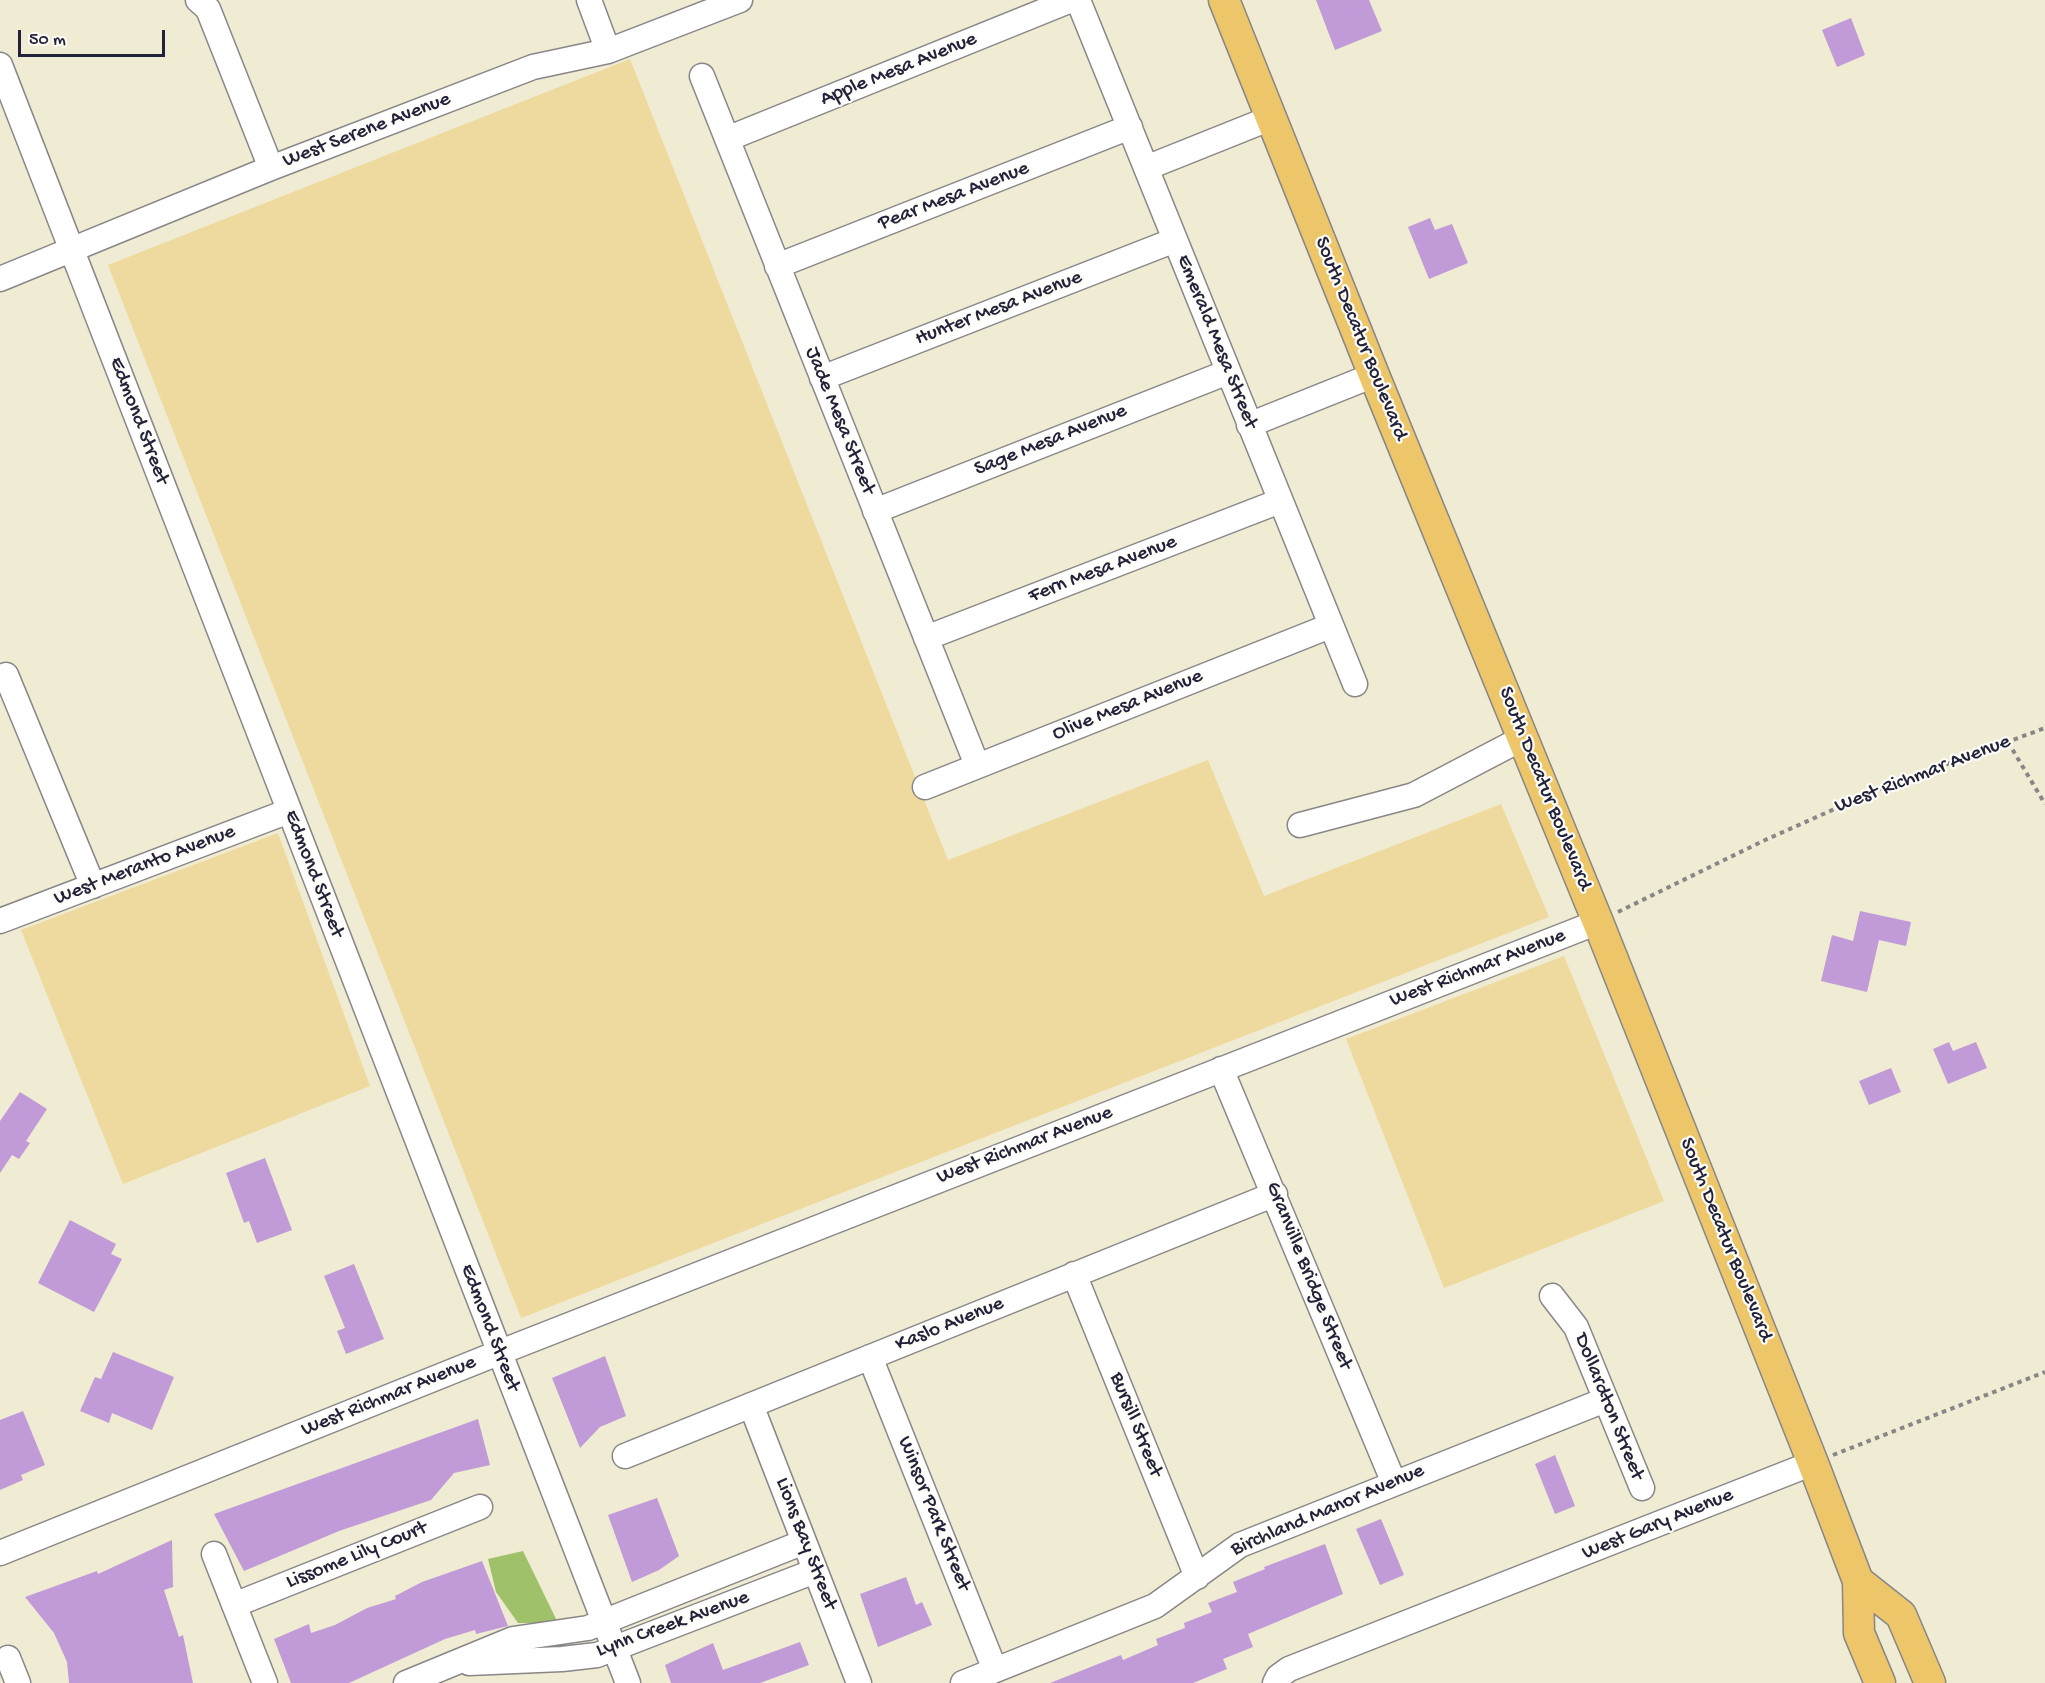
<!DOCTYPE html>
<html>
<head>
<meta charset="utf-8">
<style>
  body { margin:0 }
  #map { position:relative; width:2045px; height:1683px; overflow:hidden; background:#f0ebd3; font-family:"Gochi Hand",sans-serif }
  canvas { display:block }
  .scale { position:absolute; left:18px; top:30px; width:147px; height:27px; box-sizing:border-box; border:3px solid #22223b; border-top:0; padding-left:8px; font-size:18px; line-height:21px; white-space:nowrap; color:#22223b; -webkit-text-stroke:4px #fdfcf7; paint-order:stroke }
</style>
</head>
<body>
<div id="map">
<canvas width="2045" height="1683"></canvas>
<div class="scale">50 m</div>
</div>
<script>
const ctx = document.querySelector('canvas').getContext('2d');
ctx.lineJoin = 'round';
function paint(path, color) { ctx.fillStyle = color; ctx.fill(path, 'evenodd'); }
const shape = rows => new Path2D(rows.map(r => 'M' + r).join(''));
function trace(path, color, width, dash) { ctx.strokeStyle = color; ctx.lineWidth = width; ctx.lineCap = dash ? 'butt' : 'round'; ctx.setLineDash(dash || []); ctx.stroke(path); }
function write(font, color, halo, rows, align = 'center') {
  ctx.font = font + ' "Gochi Hand",sans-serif'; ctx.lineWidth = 4.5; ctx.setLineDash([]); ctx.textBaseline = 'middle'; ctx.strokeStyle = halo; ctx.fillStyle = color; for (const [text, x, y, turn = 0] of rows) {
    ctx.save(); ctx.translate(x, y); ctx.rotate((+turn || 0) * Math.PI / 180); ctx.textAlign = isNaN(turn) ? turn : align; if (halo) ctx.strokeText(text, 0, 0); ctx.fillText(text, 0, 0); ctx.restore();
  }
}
paint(shape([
  [523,1551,558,1623,518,1623,496,1592,488,1559]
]), '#9fc16a');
paint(shape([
  [630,59,948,860,1208,760,1264,896,1501,804,1549,917,521,1318,108,265],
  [278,833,370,1086,123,1184,21,930],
  [1564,956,1664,1201,1444,1288,1346,1039]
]), '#eeda9e');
paint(shape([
  [1316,0,1369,0,1382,31,1335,50],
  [1851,18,1865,55,1837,67,1822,30],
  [1430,218,1435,230,1452,224,1468,263,1429,279,1408,227],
  [1860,911,1911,922,1906,946,1879,940,1867,992,1821,981,1832,935,1853,941],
  [1949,1042,1953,1051,1976,1042,1987,1068,1948,1084,1933,1049],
  [1891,1068,1901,1092,1869,1105,1859,1081],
  [20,1092,47,1109,26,1141,30,1143,19,1159,12,1155,0,1173,0,1121],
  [265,1158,292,1230,257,1243,249,1221,244,1223,226,1173],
  [70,1220,116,1244,111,1254,122,1259,94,1312,38,1283],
  [354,1264,384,1339,346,1354,337,1331,345,1328,324,1276],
  [113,1352,174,1377,152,1430,112,1413,109,1423,80,1411,95,1377,101,1379],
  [605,1356,626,1416,600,1427,580,1448,552,1378],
  [23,1411,45,1465,21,1475,23,1480,0,1490,0,1420],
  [478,1419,490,1465,454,1473,431,1500,339,1531,244,1571,214,1514],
  [1555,1455,1575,1506,1555,1514,1535,1464],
  [657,1498,679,1556,659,1570,632,1582,608,1515],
  [1381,1519,1404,1575,1380,1585,1356,1529],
  [172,1540,173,1587,164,1590,179,1637,183,1635,193,1683,69,1683,67,1662,54,1633,25,1597,97,1571,98,1574],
  [1325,1544,1343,1594,1248,1634,1253,1647,1223,1659,1227,1669,1193,1683,1050,1683,1121,1655,1123,1660,1158,1645,1156,1639,1185,1628,1184,1623,1212,1612,1208,1603,1237,1592,1233,1582,1265,1569,1264,1567],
  [482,1561,508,1626,476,1634,475,1630,445,1639,349,1683,291,1683,274,1639,309,1624,311,1633,335,1625,367,1608,396,1599,395,1596,422,1582],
  [906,1577,916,1605,922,1602,932,1625,878,1647,860,1594],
  [800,1642,809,1665,760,1683,671,1683,665,1665,713,1643,723,1670]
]), '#c09bd7');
const minor = shape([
  [198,0,208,9,271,168],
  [589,0,608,51],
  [1078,0,1355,684],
  [0,65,628,1683],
  [702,76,977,765],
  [727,139,1071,0],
  [1146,168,1271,118],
  [777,266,1130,127],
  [0,279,271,168,533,67,608,51,740,0],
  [822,378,1175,240],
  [1249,425,1374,375],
  [875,511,1228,372],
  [926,638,1280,501],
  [6,675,93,886],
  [925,787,1330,626],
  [1300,825,1414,795,1523,738],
  [0,921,289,811],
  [1221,1069,1394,1483],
  [1074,1274,1197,1577],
  [1552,1296,1576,1327,1642,1488],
  [870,1357,995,1670],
  [751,1405,859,1683],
  [625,1456,1275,1194],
  [0,1553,498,1353,1598,922],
  [214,1554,265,1683],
  [234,1605,480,1507],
  [8,1658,18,1683],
  [469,1663,562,1659,597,1655,815,1571],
  [406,1683,513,1639,588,1628,804,1542],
  [963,1683,1155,1606,1240,1545,1605,1400],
  [1275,1683,1278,1677,1289,1669,1813,1463]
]);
const major = shape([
  [1224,0,1374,375,1598,922,1813,1463,1858,1581,1859,1633,1880,1683],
  [1858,1581,1901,1615,1930,1683]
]);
trace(minor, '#898687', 27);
trace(major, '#898687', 33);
trace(shape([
  [2008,742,2045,804],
  [1618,912,1763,841,1877,790,2045,728],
  [1833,1455,2045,1372]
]), '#898687', 4, [4.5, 4.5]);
trace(minor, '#fff', 24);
trace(major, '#ecc669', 30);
write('21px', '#22223b', '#fdfcf7', [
  ["Apple Mesa Avenue",899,70,-22],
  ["West Serene Avenue",367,131,-21],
  ["Pear Mesa Avenue",954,197,-21],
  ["Hunter Mesa Avenue",999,309,-21],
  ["South Decatur Boulevard",1360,339,68],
  ["Emerald Mesa Street",1216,342,68],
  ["Edmond Street",138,421,69],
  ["Jade Mesa Street",839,421,68],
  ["Sage Mesa Avenue",1051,441,-22],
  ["Fern Mesa Avenue",1103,570,-21],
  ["Olive Mesa Avenue",1128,706,-22],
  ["West Richmar Avenue",1923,775,-21],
  ["South Decatur Boulevard",1544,789,68],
  ["West Meranto Avenue",145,866,-21],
  ["Edmond Street",313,874,69],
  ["West Richmar Avenue",1478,969,-21],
  ["West Richmar Avenue",1025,1146,-21],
  ["South Decatur Boulevard",1725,1240,68],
  ["Granville Bridge Street",1308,1276,68],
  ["Kaslo Avenue",950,1325,-22],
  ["Edmond Street",489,1328,69],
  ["West Richmar Avenue",389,1397,-22],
  ["Dollardton Street",1608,1407,68],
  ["Bursill Street",1135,1425,68],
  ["Birchland Manor Avenue",1328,1511,-23],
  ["Winsor Park Street",933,1514,68],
  ["West Gary Avenue",1658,1525,-22],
  ["Lions Bay Street",805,1544,69],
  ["Lissome Lily Court",357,1556,-22],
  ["Lynn Creek Avenue",673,1625,-20]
]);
</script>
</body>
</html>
